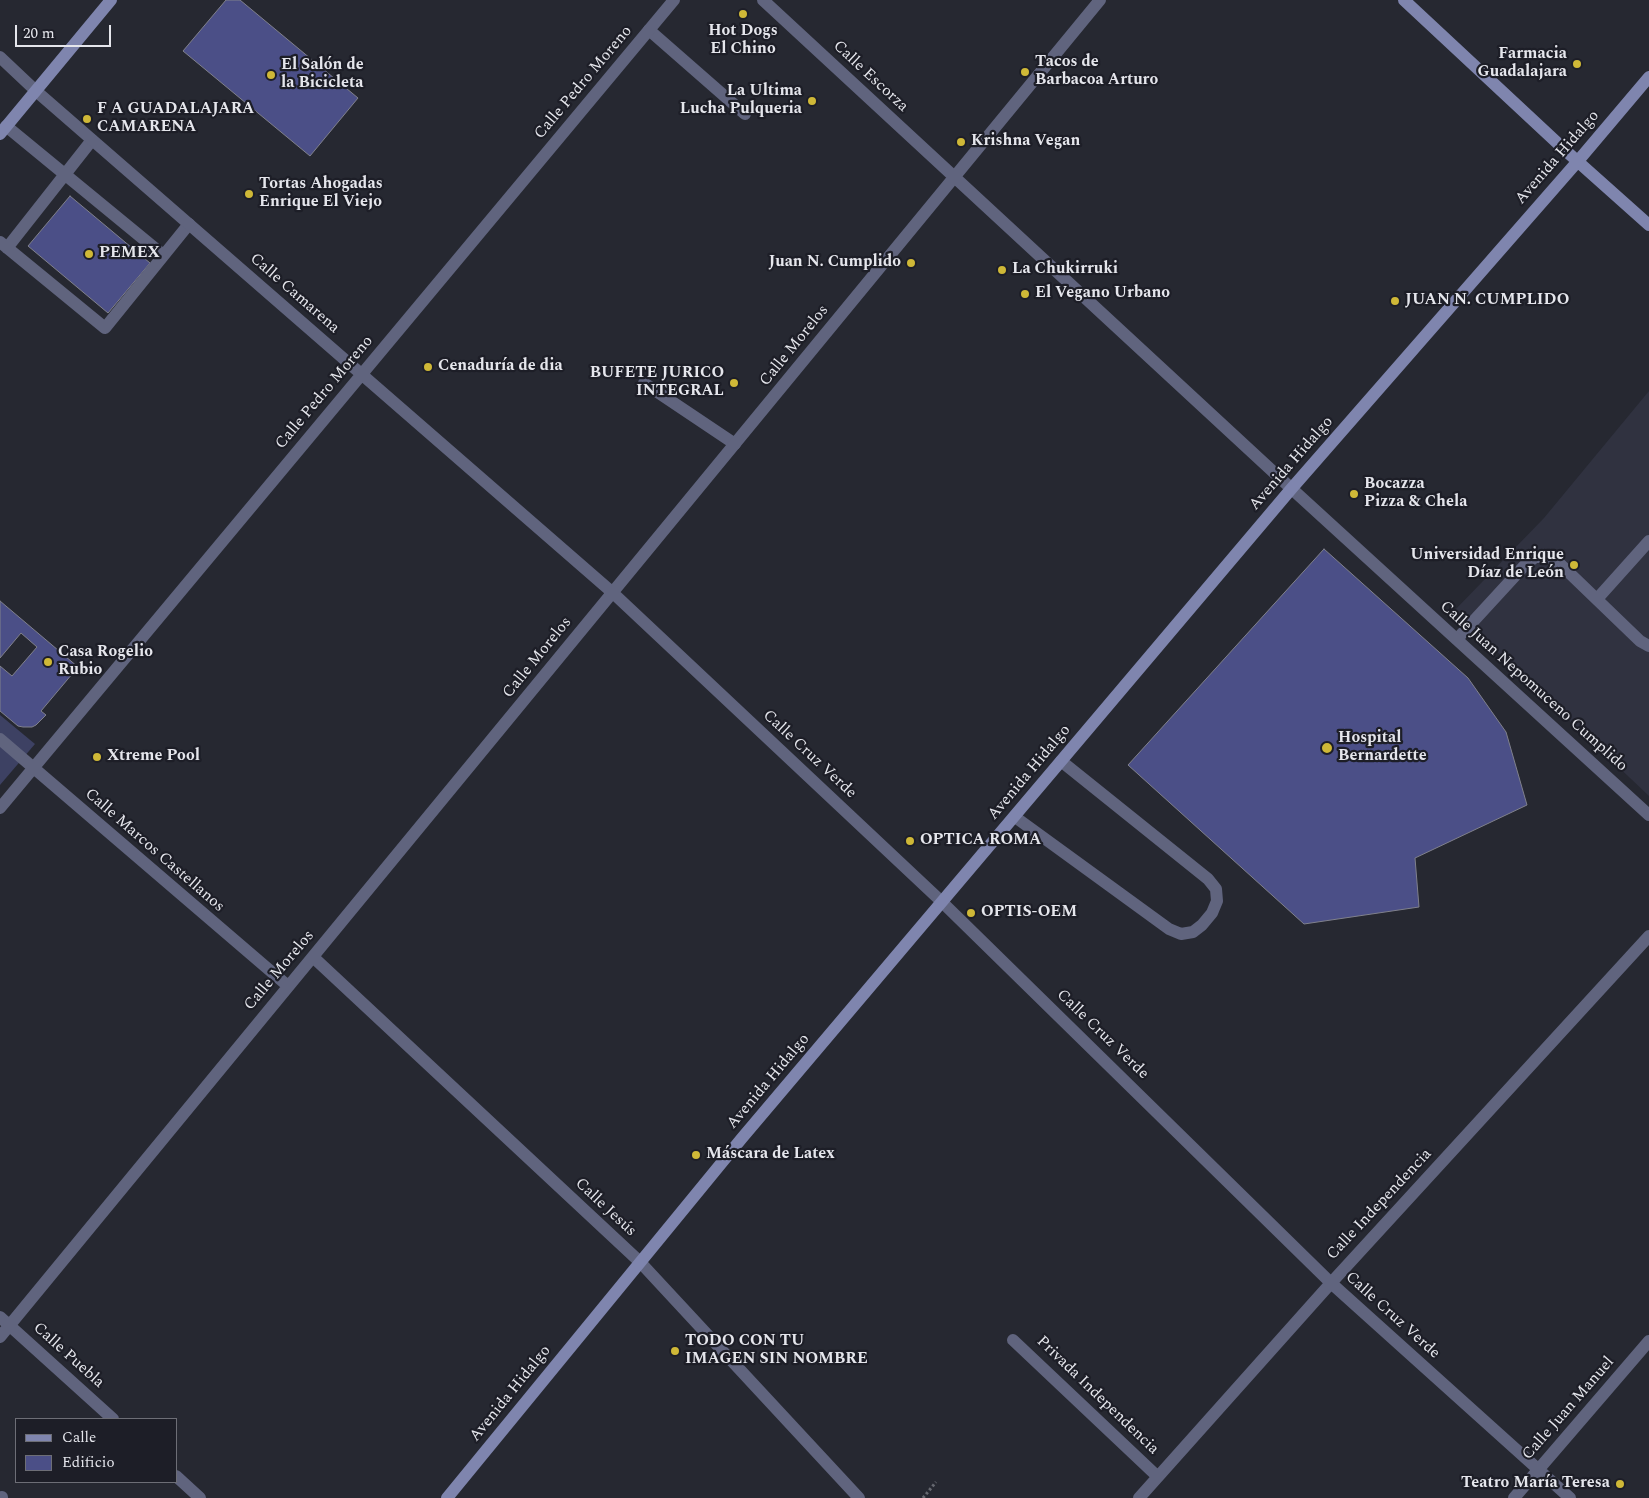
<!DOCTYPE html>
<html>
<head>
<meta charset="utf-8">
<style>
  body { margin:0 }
  #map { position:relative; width:1649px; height:1498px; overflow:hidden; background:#262831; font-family:Spectral,serif }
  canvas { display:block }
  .legend { position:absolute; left:15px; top:1418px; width:162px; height:65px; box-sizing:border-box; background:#1d1e27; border:1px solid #6d6e76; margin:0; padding:6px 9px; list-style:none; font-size:15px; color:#e5e6ec }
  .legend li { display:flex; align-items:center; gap:10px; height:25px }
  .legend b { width:25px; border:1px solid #6d6e76 }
  .scale { position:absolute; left:15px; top:25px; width:96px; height:22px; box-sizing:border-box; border:2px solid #e5e6ec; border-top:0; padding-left:6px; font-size:15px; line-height:18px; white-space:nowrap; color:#e5e6ec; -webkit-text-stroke:4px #1d1e27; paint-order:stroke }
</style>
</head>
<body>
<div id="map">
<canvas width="1649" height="1498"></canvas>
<ul class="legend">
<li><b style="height:6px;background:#7f85ae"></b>Calle</li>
<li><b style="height:14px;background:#4b4f87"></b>Edificio</li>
</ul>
<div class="scale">20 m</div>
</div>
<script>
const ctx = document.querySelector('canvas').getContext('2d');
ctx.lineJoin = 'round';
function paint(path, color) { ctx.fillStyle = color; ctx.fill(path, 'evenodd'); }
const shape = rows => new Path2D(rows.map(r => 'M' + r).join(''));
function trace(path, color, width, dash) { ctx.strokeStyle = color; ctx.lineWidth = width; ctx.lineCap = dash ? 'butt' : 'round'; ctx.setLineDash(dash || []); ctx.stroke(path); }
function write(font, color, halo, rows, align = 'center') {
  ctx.font = font + ' Spectral,serif'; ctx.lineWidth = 4.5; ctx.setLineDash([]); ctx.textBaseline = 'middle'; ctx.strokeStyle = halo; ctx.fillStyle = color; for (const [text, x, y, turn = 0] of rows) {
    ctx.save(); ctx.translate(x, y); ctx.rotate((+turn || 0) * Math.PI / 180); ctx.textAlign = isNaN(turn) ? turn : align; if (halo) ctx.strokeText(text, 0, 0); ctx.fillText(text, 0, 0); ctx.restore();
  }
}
paint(shape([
  [1649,391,1649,796,1454,611,1544,518]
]), '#303240');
paint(shape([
  [0,715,35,744,0,785]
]), '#3d4163');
const building = shape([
  [226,0,240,0,358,98,310,156,183,51,226,0],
  [70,196,150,263,108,313,28,246,70,196],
  [1324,549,1468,678,1506,732,1527,805,1415,858,1419,907,1304,924,1128,765,1324,549],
  [0,601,78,667,41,711,46,715,36,725,32,727,23,727,18,726,0,711,0,666,12,676,37,647,21,633,0,658,0,601]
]);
paint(building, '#4b4f87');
trace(building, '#80818c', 1);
trace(shape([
  [923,1498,936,1482]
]), '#666870', 3, [2.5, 2.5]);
trace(shape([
  [649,30,745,114],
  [6,126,163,255],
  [0,242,105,328,189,224],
  [7,248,92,140],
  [644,383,735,444],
  [1597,599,1649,541],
  [1457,639,1525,565,1535,557,1548,557,1559,563,1640,641,1649,646],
  [1015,817,1169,929,1181,934,1193,932,1202,925,1212,913,1217,901,1216,889,1208,879,1061,761],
  [2,1498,2,1497]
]), '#60647e', 12);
trace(shape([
  [763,0,1281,479,1649,815],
  [0,57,36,91,613,593,942,902,1331,1283,1570,1498],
  [0,739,288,986],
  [0,808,674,0],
  [313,957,640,1262,859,1498],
  [0,1317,113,1419],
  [0,1337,1100,0],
  [1013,1340,1158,1477],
  [176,1476,200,1498],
  [1139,1498,1331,1283,1649,936],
  [1514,1498,1649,1341]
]), '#60647e', 12);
trace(shape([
  [1404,0,1566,151,1649,225],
  [0,134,111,0],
  [447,1498,742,1138,1292,488,1578,161,1649,77]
]), '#7f85ae', 12);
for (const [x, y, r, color] of [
  [743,14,5,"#cfb837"],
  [1577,64,5,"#cfb837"],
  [1025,72,5,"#cfb837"],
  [271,75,5,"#cfb837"],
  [812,101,5,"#cfb837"],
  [87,119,5,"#cfb837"],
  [961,142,5,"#cfb837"],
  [249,194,5,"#cfb837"],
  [89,254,5,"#cfb837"],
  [911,263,5,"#cfb837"],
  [1002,270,5,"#cfb837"],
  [1025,294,5,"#cfb837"],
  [1395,301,5,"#cfb837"],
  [428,367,5,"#cfb837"],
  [734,383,5,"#cfb837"],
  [1354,494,5,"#cfb837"],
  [1574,565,5,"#cfb837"],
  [48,662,5,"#cfb837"],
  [1327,748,6,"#cfb837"],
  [97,757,5,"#cfb837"],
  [910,841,5,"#cfb837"],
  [971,913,5,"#cfb837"],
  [696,1155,5,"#cfb837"],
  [675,1351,5,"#cfb837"],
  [1620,1484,5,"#cfb837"]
]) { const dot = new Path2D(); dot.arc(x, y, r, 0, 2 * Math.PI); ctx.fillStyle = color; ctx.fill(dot); trace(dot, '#1d1e27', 2); }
write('bold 16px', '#e5e6ec', '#1d1e27', [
  ["Hot Dogs",743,32,"center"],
  ["El Chino",743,50,"center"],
  ["Farmacia",1567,55,"right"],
  ["Guadalajara",1567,73,"right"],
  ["Tacos de",1035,63],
  ["Barbacoa Arturo",1035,81],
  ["El Salón de",281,66],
  ["la Bicicleta",281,84],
  ["La Ultima",802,92,"right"],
  ["Lucha Pulqueria",802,110,"right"],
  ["F A GUADALAJARA",97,110],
  ["CAMARENA",97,128],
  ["Krishna Vegan",971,142],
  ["Tortas Ahogadas",259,185],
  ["Enrique El Viejo",259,203],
  ["PEMEX",99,254],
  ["Juan N. Cumplido",901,263,"right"],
  ["La Chukirruki",1012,270],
  ["El Vegano Urbano",1035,294],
  ["JUAN N. CUMPLIDO",1405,301],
  ["Cenaduría de dia",438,367],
  ["BUFETE JURICO",724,374,"right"],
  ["INTEGRAL",724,392,"right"],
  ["Bocazza",1364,485],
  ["Pizza & Chela",1364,503],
  ["Universidad Enrique",1564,556,"right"],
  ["Díaz de León",1564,574,"right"],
  ["Casa Rogelio",58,653],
  ["Rubio",58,671],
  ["Hospital",1338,739],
  ["Bernardette",1338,757],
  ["Xtreme Pool",107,757],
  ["OPTICA ROMA",920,841],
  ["OPTIS-OEM",981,913],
  ["Máscara de Latex",706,1155],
  ["TODO CON TU",685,1342],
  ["IMAGEN SIN NOMBRE",685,1360],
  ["Teatro María Teresa",1610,1484,"right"]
], 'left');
write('16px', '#e5e6ec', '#1d1e27', [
  ["Calle Escorza",870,77,43],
  ["Calle Pedro Moreno",584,83,-50],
  ["Avenida Hidalgo",1558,158,-49],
  ["Calle Camarena",294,294,41],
  ["Calle Morelos",795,346,-51],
  ["Calle Pedro Moreno",325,393,-50],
  ["Avenida Hidalgo",1292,464,-49],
  ["Calle Morelos",538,658,-51],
  ["Calle Juan Nepomuceno Cumplido",1533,687,42],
  ["Calle Cruz Verde",809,755,43],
  ["Avenida Hidalgo",1030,773,-50],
  ["Calle Marcos Castellanos",154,851,41],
  ["Calle Morelos",280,971,-50],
  ["Calle Cruz Verde",1102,1035,44],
  ["Avenida Hidalgo",769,1082,-50],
  ["Calle Independencia",1380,1205,-47],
  ["Calle Jesús",605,1208,43],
  ["Calle Cruz Verde",1392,1316,42],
  ["Calle Puebla",68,1356,42],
  ["Avenida Hidalgo",511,1394,-51],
  ["Privada Independencia",1097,1396,44],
  ["Calle Juan Manuel",1569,1409,-49]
]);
</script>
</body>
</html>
